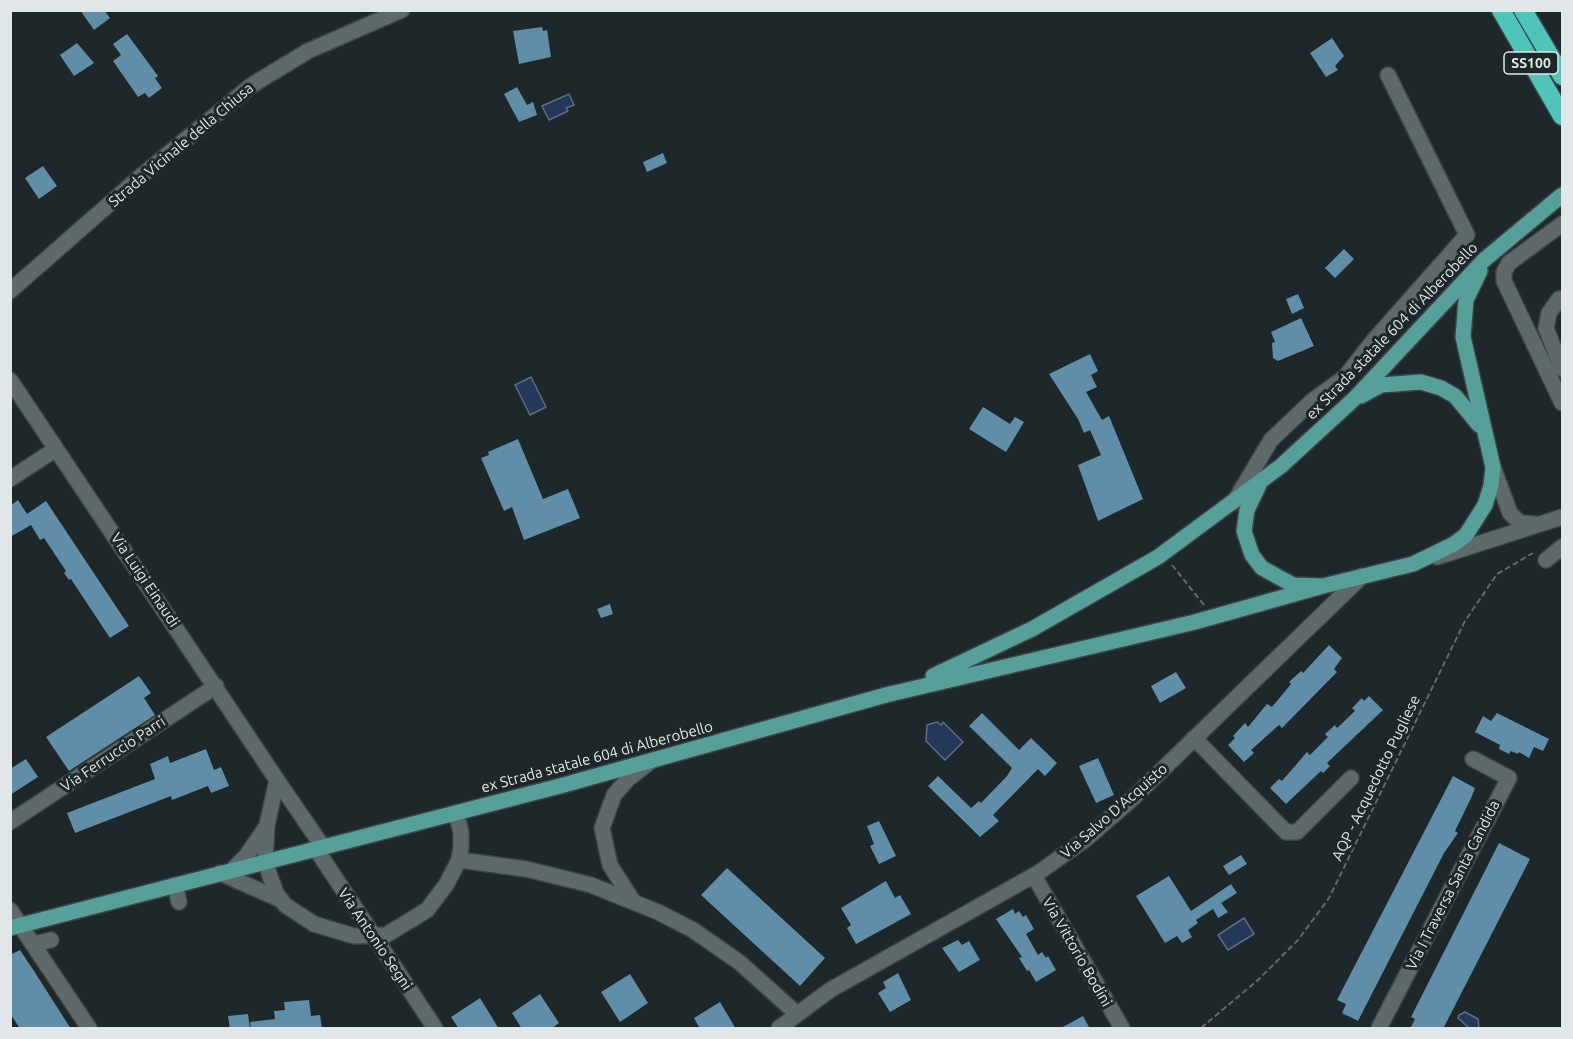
<!DOCTYPE html>
<html>
<head>
<meta charset="utf-8">
<style>
  body { margin:0 }
  #map { position:relative; width:1573px; height:1039px; overflow:hidden; background:#1e2729; font-family:Ubuntu,sans-serif }
  canvas { display:block }
  .frame { position:absolute; inset:0; border:12px solid #e1e7e8; pointer-events:none }
</style>
</head>
<body>
<div id="map">
<canvas width="1573" height="1039"></canvas>
<div class="frame"></div>
</div>
<script>
const ctx = document.querySelector('canvas').getContext('2d');
ctx.lineJoin = 'round';
function paint(path, color) { ctx.fillStyle = color; ctx.fill(path, 'evenodd'); }
const shape = rows => new Path2D(rows.map(r => 'M' + r).join(''));
function trace(path, color, width, dash) { ctx.strokeStyle = color; ctx.lineWidth = width; ctx.lineCap = dash ? 'butt' : 'round'; ctx.setLineDash(dash || []); ctx.stroke(path); }
function write(font, color, halo, rows, align = 'center') {
  ctx.font = font + ' Ubuntu,sans-serif'; ctx.lineWidth = 6; ctx.setLineDash([]); ctx.textBaseline = 'middle'; ctx.strokeStyle = halo; ctx.fillStyle = color; for (const [text, x, y, turn = 0] of rows) {
    ctx.save(); ctx.translate(x, y); ctx.rotate((+turn || 0) * Math.PI / 180); ctx.textAlign = isNaN(turn) ? turn : align; if (halo) ctx.strokeText(text, 0, 0); ctx.fillText(text, 0, 0); ctx.restore();
  }
}
const water = shape([
  [569,94,574,105,566,108,568,111,549,120,542,106,569,94],
  [531,377,546,407,530,415,515,385,531,377],
  [937,722,941,725,943,722,963,742,945,760,926,741,927,725,937,722],
  [1244,918,1254,934,1228,950,1218,935,1244,918],
  [1465,1012,1478,1019,1479,1028,1469,1028,1458,1018,1459,1015,1465,1012]
]);
paint(water, '#24395a');
trace(water, '#5d6d85', 1.5);
paint(shape([
  [80,10,104,10,110,18,94,30],
  [542,27,543,31,547,30,551,57,519,64,513,31],
  [127,34,158,76,155,78,162,88,149,98,145,93,138,97,113,61,121,55,113,44],
  [1332,38,1344,56,1335,66,1338,70,1326,77,1310,53],
  [77,43,94,63,74,76,60,55],
  [517,87,527,105,533,102,537,115,519,122,504,94],
  [663,153,667,163,647,172,643,162],
  [43,166,57,186,39,199,25,178],
  [1344,249,1354,259,1335,278,1325,268],
  [1298,294,1304,308,1292,314,1286,299],
  [1301,318,1314,346,1278,361,1273,358,1272,343,1275,342,1271,332],
  [1090,354,1098,371,1091,375,1097,387,1086,392,1102,420,1109,416,1143,499,1098,521,1078,465,1101,455,1090,430,1084,433,1078,419,1049,374],
  [983,407,1010,424,1015,417,1024,422,1006,452,969,429],
  [518,439,543,499,568,489,580,518,524,540,512,507,504,511,481,458,489,455,488,452],
  [18,500,27,514,46,501,129,626,110,638,71,579,69,580,64,573,66,571,44,538,40,540,31,525,10,537,10,506],
  [610,604,613,614,601,618,597,609],
  [1329,645,1342,658,1334,669,1337,672,1282,728,1279,725,1251,750,1254,753,1244,762,1228,745,1235,738,1233,736,1245,723,1248,727,1267,704,1272,707,1291,684,1289,682,1301,671,1303,673],
  [1176,672,1186,688,1160,703,1151,686],
  [139,676,151,693,144,698,155,715,69,771,46,737],
  [1369,696,1383,710,1327,763,1330,766,1323,773,1321,771,1286,804,1270,788,1279,779,1282,781,1307,752,1310,755,1328,737,1325,734,1335,725,1337,728,1355,711,1352,708,1362,698,1364,701],
  [982,713,1019,750,1031,738,1057,763,1045,776,1038,769,993,815,999,821,980,837,928,786,938,776,971,808,979,801,981,803,1007,776,1012,768,969,726],
  [1497,713,1549,739,1543,751,1534,747,1529,758,1519,752,1518,754,1511,751,1509,754,1499,749,1500,745,1475,732,1483,716,1491,721],
  [206,749,214,770,221,767,229,786,211,793,208,786,172,800,171,796,75,833,67,813,155,779,150,764,168,756,170,763],
  [1098,758,1114,795,1096,803,1079,766],
  [26,759,38,777,10,795,10,769],
  [1453,776,1475,788,1472,796,1455,831,1458,833,1444,853,1358,1021,1342,1013,1346,1004,1337,1000],
  [879,821,896,856,879,864,870,846,874,844,867,826],
  [1499,843,1530,859,1443,1029,1410,1029,1415,1019,1411,1017],
  [1241,855,1247,864,1229,875,1223,866],
  [727,868,825,958,800,986,701,895],
  [1169,876,1191,911,1231,884,1237,893,1221,903,1228,912,1218,918,1213,909,1196,920,1198,923,1188,930,1192,937,1182,943,1177,936,1165,943,1136,896],
  [886,881,895,898,900,895,911,914,856,944,847,928,851,925,841,908],
  [1013,909,1015,914,1019,911,1023,917,1026,915,1034,929,1026,934,1038,955,1042,952,1046,958,1048,956,1056,970,1036,982,1029,970,1027,971,1019,958,1022,957,996,919],
  [958,940,962,945,969,941,980,960,959,972,942,948],
  [20,950,34,971,71,1029,20,1029,10,1013,10,955],
  [898,973,911,1000,890,1012,878,993,886,988,883,982],
  [630,974,648,1003,620,1022,601,992],
  [540,994,559,1023,551,1029,522,1029,512,1013],
  [480,998,499,1029,459,1029,451,1017],
  [309,1000,311,1016,320,1015,322,1029,251,1029,250,1022,275,1019,274,1011,285,1010,284,1002],
  [720,1002,736,1029,700,1029,694,1018],
  [248,1014,250,1029,230,1029,228,1016],
  [1083,1016,1090,1029,1059,1029]
]), '#608ea8');
const minor = shape([
  [1562,224,1509,263,1504,272,1504,281,1562,403],
  [10,291,140,177,252,85,308,51,402,10],
  [1562,299,1559,299,1549,313,1546,328,1562,369],
  [10,380,277,780],
  [1493,467,1510,513,1520,523,1535,524],
  [10,479,56,449],
  [1234,502,1271,440,1312,401,1345,377,1374,340,1467,235,1388,75],
  [1437,557,1562,517],
  [1546,560,1562,547],
  [1194,738,1286,832,1297,832,1351,778],
  [10,822,216,686],
  [323,847,277,780,267,825,265,862,276,893,285,905,314,924,354,936,386,935,427,910,446,885,459,860,461,847,461,832,456,813],
  [316,849,435,1028],
  [459,860,526,869,591,885,658,912,693,930,739,962,796,1013],
  [232,870,247,855,266,827],
  [220,873,281,900],
  [1034,876,1122,1028],
  [175,885,179,902],
  [633,901,610,865,602,828,614,795,628,779,650,762],
  [10,910,89,1028],
  [33,944,51,940],
  [779,1028,830,990,1038,873,1086,839,1133,798,1362,576],
  [1379,1028,1509,778,1473,759]
]);
const major = shape([
  [1361,396,1381,385,1421,382,1441,388,1455,396,1479,425],
  [1259,485,1247,510,1244,531,1252,555,1262,568,1293,585,1323,586,1413,564,1454,544,1466,535,1485,505,1491,486,1493,467,1463,337,1466,300,1480,271],
  [933,676,1032,629,1158,557,1281,466,1354,399,1484,260,1562,195],
  [10,928,560,786,886,695,1195,622,1323,586]
]);
const highway = shape([
  [1501,10,1562,116],
  [1523,10,1562,76]
]);
trace(minor, '#3c4445', 18);
trace(major, '#3c4445', 18);
trace(highway, '#3c4445', 21);
trace(shape([
  [1172,565,1204,605],
  [1201,1028,1258,980,1298,940,1329,898,1465,621,1497,574,1533,553]
]), '#636a6c', 2, [6, 3]);
trace(minor, '#5e696b', 15);
trace(major, '#56a099', 15);
trace(highway, '#50c4b8', 18);
for (const [x, y, w] of [
  [1531,63,54]
]) { const box = new Path2D(); box.roundRect(x - w / 2, y - 11, w, 22, 4.5); ctx.fillStyle = '#1e2729'; ctx.fill(box); trace(box, '#e1e7e8', 1.5); }
write('bold 14px', '#e1e7e8', null, [
  ["SS100",1531,63]
]);
write('15px', '#e1e7e8', '#1e2729', [
  ["Strada Vicinale della Chiusa",181,145,-40],
  ["ex Strada statale 604 di Alberobello",1392,331,-46],
  ["Via Luigi Einaudi",145,580,56],
  ["Via Ferruccio Parri",113,754,-34],
  ["ex Strada statale 604 di Alberobello",597,757,-15],
  ["AQP - Acquedotto Pugliese",1376,778,-64],
  ["Via Salvo D'Acquisto",1114,811,-41],
  ["Via I Traversa Santa Candida",1453,885,-63],
  ["Via Antonio Segni",375,939,56],
  ["Via Vittorio Bodini",1077,952,60]
]);
</script>
</body>
</html>
